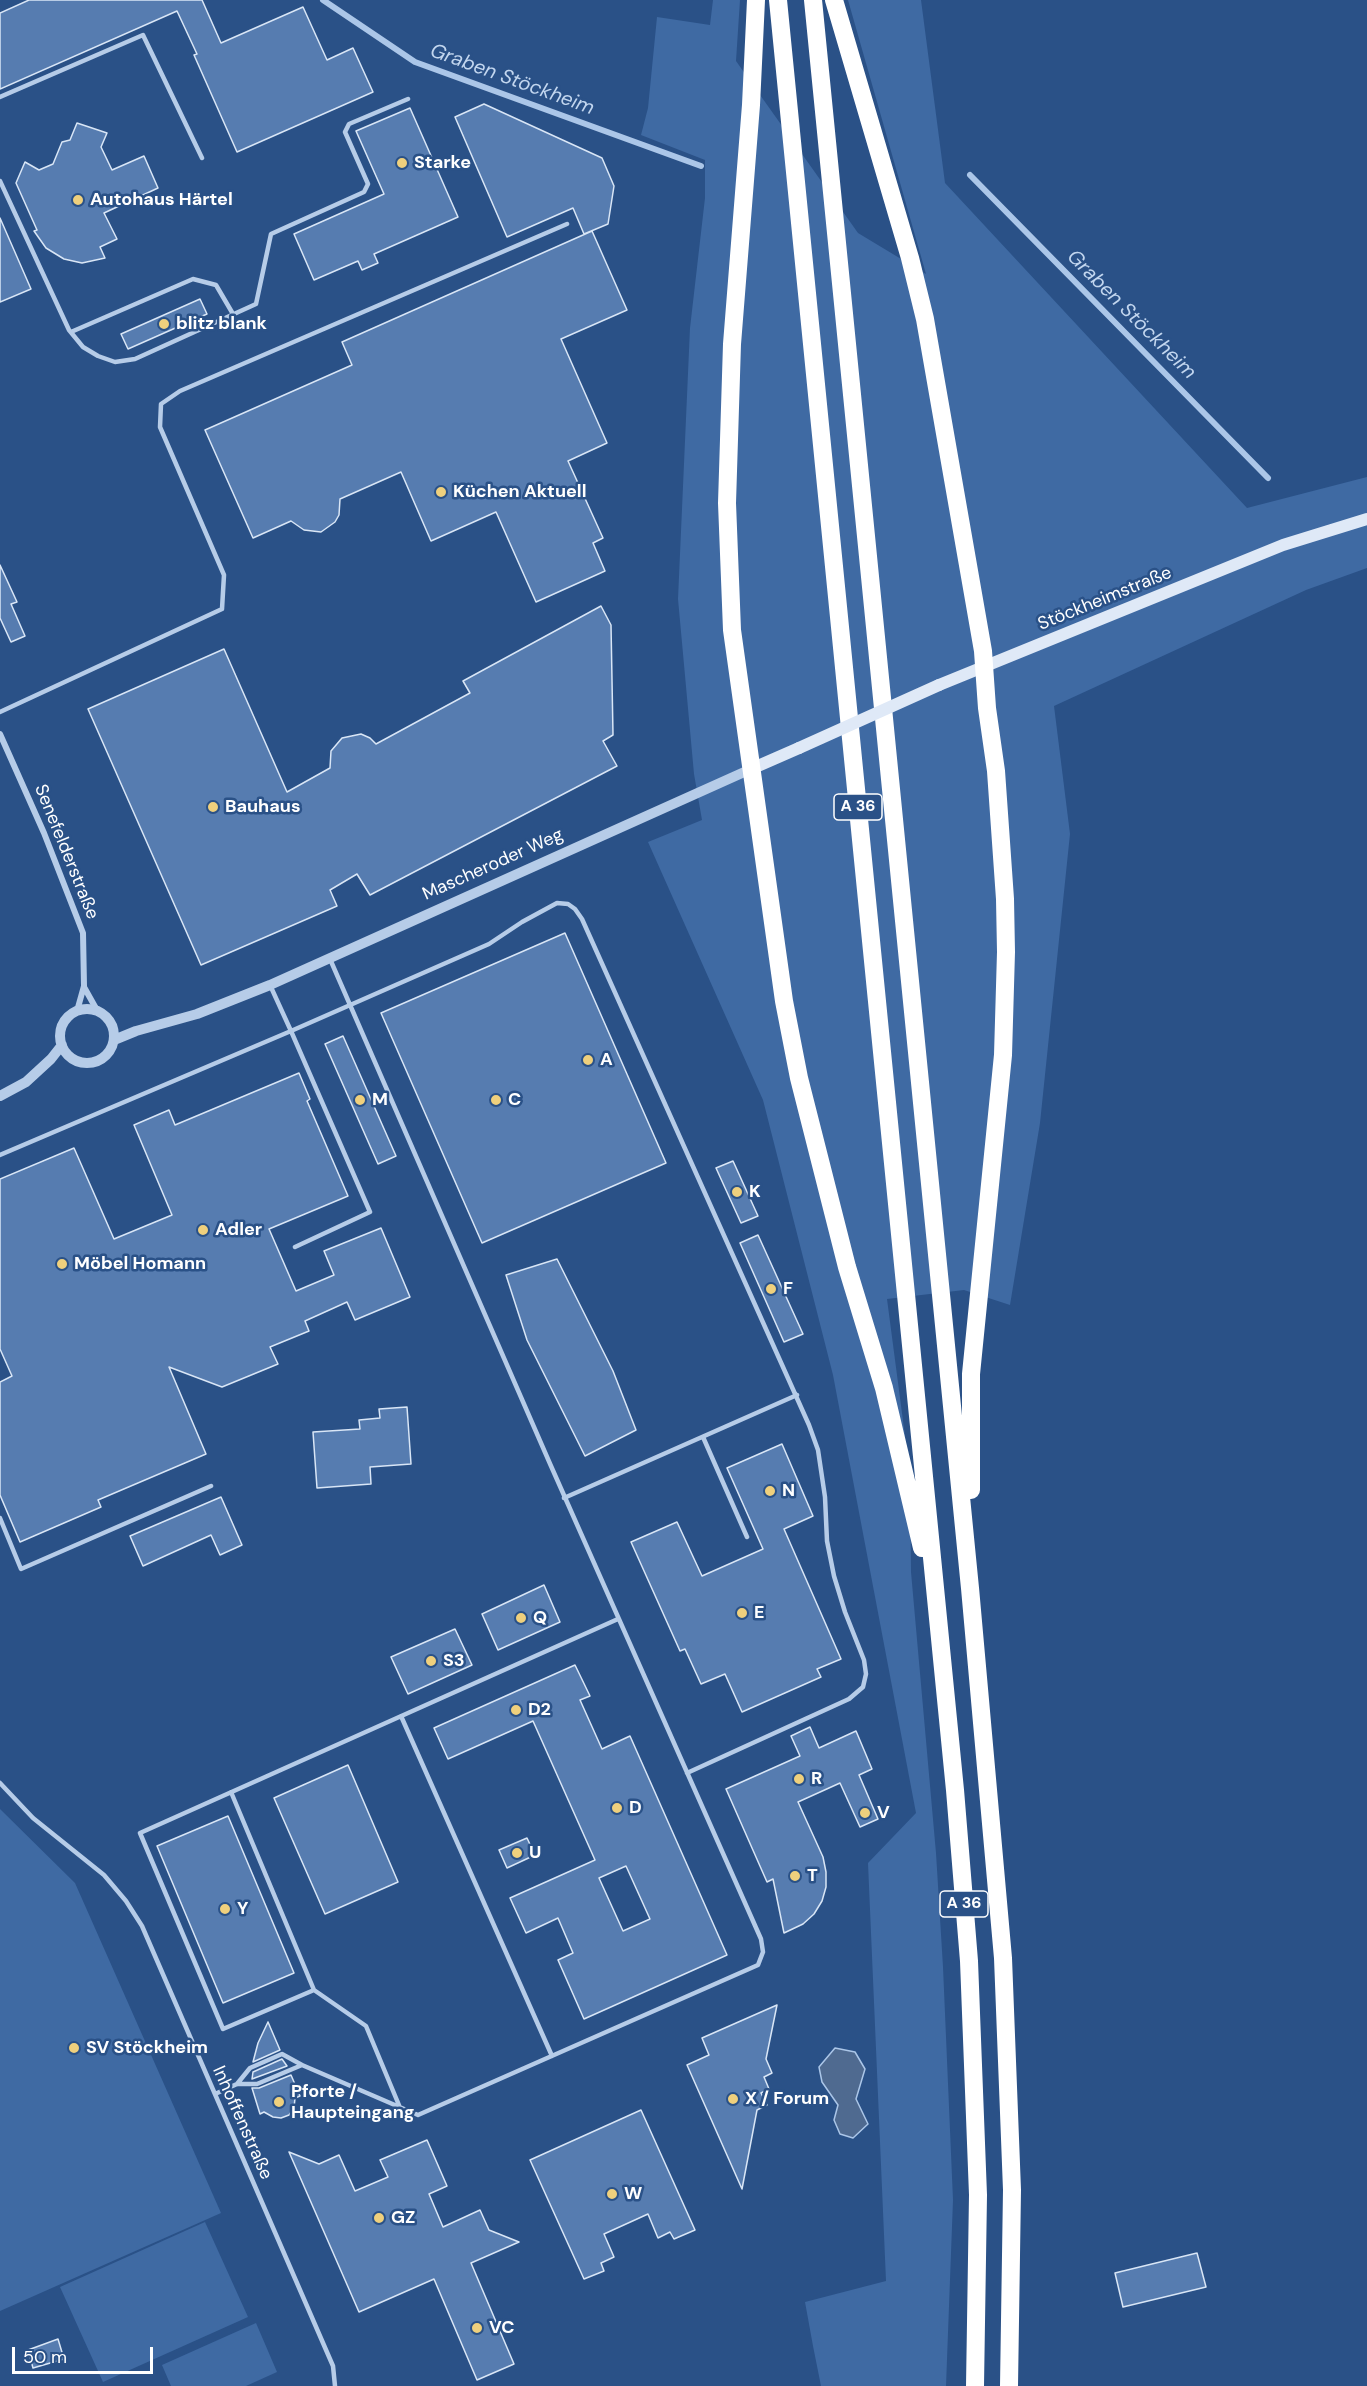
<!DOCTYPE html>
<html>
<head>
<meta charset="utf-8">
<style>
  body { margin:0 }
  #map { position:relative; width:1367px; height:2386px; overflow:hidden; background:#2a5187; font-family:"DM Sans",sans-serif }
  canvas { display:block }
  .scale { position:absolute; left:12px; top:2347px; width:141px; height:27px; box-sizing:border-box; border:3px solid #fff; border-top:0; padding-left:8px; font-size:18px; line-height:21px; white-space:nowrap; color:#fff; -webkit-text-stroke:4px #2a5187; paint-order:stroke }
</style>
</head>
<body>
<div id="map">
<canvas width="1367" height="2386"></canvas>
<div class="scale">50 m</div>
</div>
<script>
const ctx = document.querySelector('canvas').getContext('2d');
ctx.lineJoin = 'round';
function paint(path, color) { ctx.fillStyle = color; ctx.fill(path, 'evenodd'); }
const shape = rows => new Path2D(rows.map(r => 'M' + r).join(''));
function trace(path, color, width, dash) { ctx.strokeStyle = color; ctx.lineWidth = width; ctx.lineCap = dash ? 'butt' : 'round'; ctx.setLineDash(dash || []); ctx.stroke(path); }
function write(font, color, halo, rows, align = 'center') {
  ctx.font = font + ' "DM Sans",sans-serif'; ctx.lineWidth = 5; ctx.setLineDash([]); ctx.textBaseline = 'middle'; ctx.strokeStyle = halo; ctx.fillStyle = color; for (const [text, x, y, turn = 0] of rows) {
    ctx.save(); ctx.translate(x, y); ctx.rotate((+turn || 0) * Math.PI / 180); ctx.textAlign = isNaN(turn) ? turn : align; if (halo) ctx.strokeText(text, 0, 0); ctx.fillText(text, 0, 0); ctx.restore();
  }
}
paint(shape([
  [713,0,740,0,736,61,858,233,926,274,848,0,921,0,945,183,1247,508,1367,477,1367,568,1306,590,1054,706,1070,834,1040,1123,1010,1305,964,1290,887,1299,910,1474,911,1572,936,1853,943,1967,953,2200,946,2386,821,2386,813,2346,805,2302,886,2281,868,1863,916,1813,833,1375,763,1100,648,842,702,820,694,774,678,599,690,328,705,198,705,160,641,135,648,108,657,17,710,25],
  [0,1809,75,1883,221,2213,0,2311],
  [205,2222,248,2317,103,2382,60,2287],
  [256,2323,277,2372,246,2386,171,2386,162,2365]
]), '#3f6aa3');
const water = shape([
  [835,2048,855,2052,865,2069,856,2099,868,2124,853,2138,840,2134,834,2120,838,2105,822,2082,819,2067,835,2048]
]);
paint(water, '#4f6a90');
trace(water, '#abc6e8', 1.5);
trace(shape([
  [323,0,415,62,701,166],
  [970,175,1268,478]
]), '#abc6e8', 6);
const building = shape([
  [29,0,202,0,221,43,303,7,327,60,353,48,373,92,237,152,194,55,197,54,177,11,0,89,0,13,29,0],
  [484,104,602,158,614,186,608,224,584,234,573,208,507,237,455,117,484,104],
  [410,108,458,217,374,254,378,263,362,270,358,261,314,280,294,234,384,194,356,131,410,108],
  [77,123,107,133,101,147,112,170,144,156,158,188,104,213,117,239,100,247,105,258,82,263,64,259,46,248,34,231,37,230,16,183,25,162,39,170,53,164,62,142,70,140,77,123],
  [0,218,31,289,0,302,0,218],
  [592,231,627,310,561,339,607,443,568,461,603,538,593,543,605,571,536,602,496,512,431,541,401,472,340,499,339,515,335,522,321,532,304,530,291,521,253,538,205,430,352,365,342,342,592,231],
  [200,299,207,314,128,349,121,334,200,299],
  [0,565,17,602,11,604,25,636,11,642,0,618,0,565],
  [601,606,611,625,613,735,603,741,617,766,370,895,357,874,330,890,337,906,201,965,88,709,224,649,287,792,330,768,331,751,342,738,361,734,370,738,376,744,470,693,463,681,601,606],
  [565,933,666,1163,482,1243,381,1013,565,933],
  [343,1036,396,1156,378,1164,325,1044,343,1036],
  [299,1073,310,1099,307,1101,348,1196,269,1229,296,1291,334,1275,324,1251,381,1228,410,1297,355,1320,347,1302,305,1321,309,1331,270,1347,278,1364,222,1387,169,1367,206,1454,98,1500,101,1507,20,1542,0,1495,0,1382,12,1376,0,1349,0,1179,74,1148,114,1239,172,1215,134,1125,169,1110,175,1125,299,1073],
  [733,1161,758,1216,741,1223,716,1168,733,1161],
  [758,1235,803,1334,784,1342,740,1243,758,1235],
  [557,1259,613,1371,636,1430,585,1456,527,1340,506,1275,557,1259],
  [407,1407,411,1464,370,1467,371,1484,317,1488,313,1432,360,1429,359,1420,380,1418,379,1409,407,1407],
  [782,1444,813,1516,784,1529,841,1659,817,1669,821,1677,742,1712,725,1674,701,1684,685,1649,680,1651,631,1542,677,1522,702,1576,763,1549,727,1468,782,1444],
  [221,1497,242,1545,220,1555,211,1535,143,1566,130,1536,221,1497],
  [544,1585,560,1622,498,1650,482,1614,544,1585],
  [455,1629,472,1665,408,1694,391,1657,455,1629],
  [575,1665,590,1696,580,1700,602,1749,630,1736,727,1955,584,2019,558,1960,573,1953,558,1918,526,1933,510,1898,595,1860,533,1721,448,1759,434,1728,575,1665],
  [626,1866,650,1919,623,1931,599,1878,626,1866],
  [810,1727,819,1748,856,1731,872,1769,859,1775,878,1819,860,1827,840,1783,798,1802,823,1857,826,1872,826,1887,822,1901,814,1914,803,1924,784,1933,773,1879,767,1882,726,1789,800,1756,791,1736,810,1727],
  [348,1765,398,1882,325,1914,274,1798,348,1765],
  [228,1816,294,1973,223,2003,157,1846,228,1816],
  [527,1838,535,1855,507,1868,499,1850,527,1838],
  [777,2005,766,2059,772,2073,764,2077,769,2089,761,2093,767,2105,757,2110,742,2189,687,2065,709,2055,702,2038,777,2005],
  [268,2022,280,2050,253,2062,258,2043,268,2022],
  [282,2059,287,2066,252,2079,253,2072,282,2059],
  [291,2075,300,2096,295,2098,294,2108,289,2115,281,2118,273,2117,264,2112,260,2114,252,2088,259,2088,291,2075],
  [641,2110,695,2230,674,2239,670,2232,658,2238,648,2214,604,2234,614,2257,601,2263,604,2271,584,2279,530,2160,641,2110],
  [427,2140,447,2186,429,2194,443,2227,480,2210,489,2230,519,2242,471,2263,514,2364,477,2380,434,2279,359,2312,289,2152,319,2164,339,2155,355,2191,388,2177,380,2160,427,2140],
  [1197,2253,1206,2287,1123,2307,1115,2273,1197,2253],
  [58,2339,64,2359,33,2368,28,2350,58,2339]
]);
paint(building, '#567cb0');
trace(building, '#d9e6f6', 1.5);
trace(shape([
  [0,97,143,35,202,158],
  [0,181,69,330,83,347,98,356,115,362,135,359,256,304,271,234,364,192,368,184,345,132,349,124,408,99],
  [71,332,193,279,216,285,233,314],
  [0,712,222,609,224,575,160,427,161,404,180,391,567,224],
  [270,985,291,1031,489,944,522,922,557,903,568,904,575,909,582,919,809,1425,818,1450,825,1497,827,1541,834,1576,845,1612,864,1660,866,1674,863,1687,849,1699,687,1773],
  [0,1155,291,1031,370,1212,295,1247],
  [703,1437,747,1537],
  [564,1498,797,1395],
  [0,1518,21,1569,211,1486],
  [401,1716,552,2056],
  [0,1783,33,1818,104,1875,126,1901,142,1926,333,2366,335,2386],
  [231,1792,314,1990,366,2026,401,2110],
  [314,1990,223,2029,140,1833,618,1619],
  [237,2084,250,2068,282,2054,302,2065],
  [215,2094,237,2084,257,2084,302,2065,418,2115,758,1965,763,1952,761,1939,551,1466,330,959]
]), '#b6cce8', 4.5);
trace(shape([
  [0,734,44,833,83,933,84,986,77,1011],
  [84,987,98,1012]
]), '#b6cce8', 6);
trace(shape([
  '60 1036a27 27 0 1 1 54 0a27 27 0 1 1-54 0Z',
  [114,1040,136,1031,197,1014,270,985,751,769],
  [0,1096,26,1082,51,1059,62,1045]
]), '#b6cce8', 10);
trace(shape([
  [939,685,1283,545,1367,519],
  [751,769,799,748]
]), '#dfe9f7', 12);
trace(shape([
  [756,0,751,105,732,344,727,503,732,630,784,1001,799,1078,847,1267,884,1388,922,1548],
  [778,0,955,1790,969,1961,978,2195,975,2386],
  [813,0,970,1588,1003,1958,1012,2190,1009,2386],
  [834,0,910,258,925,319,983,651,987,708,996,771,1005,899,1006,952,1003,1055,971,1374,971,1490]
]), '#fff', 18);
trace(shape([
  [799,748,939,685]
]), '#dfe9f7', 12);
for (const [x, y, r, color] of [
  [402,163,6,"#efd07d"],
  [78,200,6,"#efd07d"],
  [164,324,6,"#efd07d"],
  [441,492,6,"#efd07d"],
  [213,807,6,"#efd07d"],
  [588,1060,6,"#efd07d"],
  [360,1100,6,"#efd07d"],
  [496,1100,6,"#efd07d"],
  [737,1192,6,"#efd07d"],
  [203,1230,6,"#efd07d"],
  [62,1264,6,"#efd07d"],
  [771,1289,6,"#efd07d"],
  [770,1491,6,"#efd07d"],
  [742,1613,6,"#efd07d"],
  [521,1618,6,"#efd07d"],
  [431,1661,6,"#efd07d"],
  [516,1710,6,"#efd07d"],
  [799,1779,6,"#efd07d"],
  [617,1808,6,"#efd07d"],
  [865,1813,6,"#efd07d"],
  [517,1853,6,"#efd07d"],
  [795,1876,6,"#efd07d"],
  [225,1909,6,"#efd07d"],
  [74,2048,6,"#efd07d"],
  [733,2099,6,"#efd07d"],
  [279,2102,6,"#efd07d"],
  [612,2194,6,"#efd07d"],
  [379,2218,6,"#efd07d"],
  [477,2328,6,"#efd07d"]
]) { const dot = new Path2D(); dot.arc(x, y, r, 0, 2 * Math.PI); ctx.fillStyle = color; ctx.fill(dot); trace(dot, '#2a5187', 2); }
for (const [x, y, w] of [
  [858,807,48],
  [964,1904,48]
]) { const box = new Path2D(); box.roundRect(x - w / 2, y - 13, w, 26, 4.5); ctx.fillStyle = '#2a5187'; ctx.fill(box); trace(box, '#fff', 1.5); }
write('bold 16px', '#fff', null, [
  ["A 36",858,807],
  ["A 36",964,1904]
]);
write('bold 18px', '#fff', '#2a5187', [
  ["Starke",414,163],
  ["Autohaus Härtel",90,200],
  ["blitz blank",176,324],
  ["Küchen Aktuell",453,492],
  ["Bauhaus",225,807],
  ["A",600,1060],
  ["M",372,1100],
  ["C",508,1100],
  ["K",749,1192],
  ["Adler",215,1230],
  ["Möbel Homann",74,1264],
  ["F",783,1289],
  ["N",782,1491],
  ["E",754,1613],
  ["Q",533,1618],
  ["S3",443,1661],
  ["D2",528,1710],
  ["R",811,1779],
  ["D",629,1808],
  ["V",877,1813],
  ["U",529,1853],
  ["T",807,1876],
  ["Y",237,1909],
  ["SV Stöckheim",86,2048],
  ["Pforte /",291,2092],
  ["Haupteingang",291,2113],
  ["X / Forum",745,2099],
  ["W",624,2194],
  ["GZ",391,2218],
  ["VC",489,2328]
], 'left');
write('18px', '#fff', '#2a5187', [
  ["Stöckheimstraße",1105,599,-22],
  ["Senefelderstraße",66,852,68],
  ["Mascheroder Weg",493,865,-24],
  ["Inhoffenstraße",242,2123,66]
]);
write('italic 20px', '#c2d6ef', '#2a5187', [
  ["Graben Stöckheim",512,80,20],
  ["Graben Stöckheim",1131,315,45]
]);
</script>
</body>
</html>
